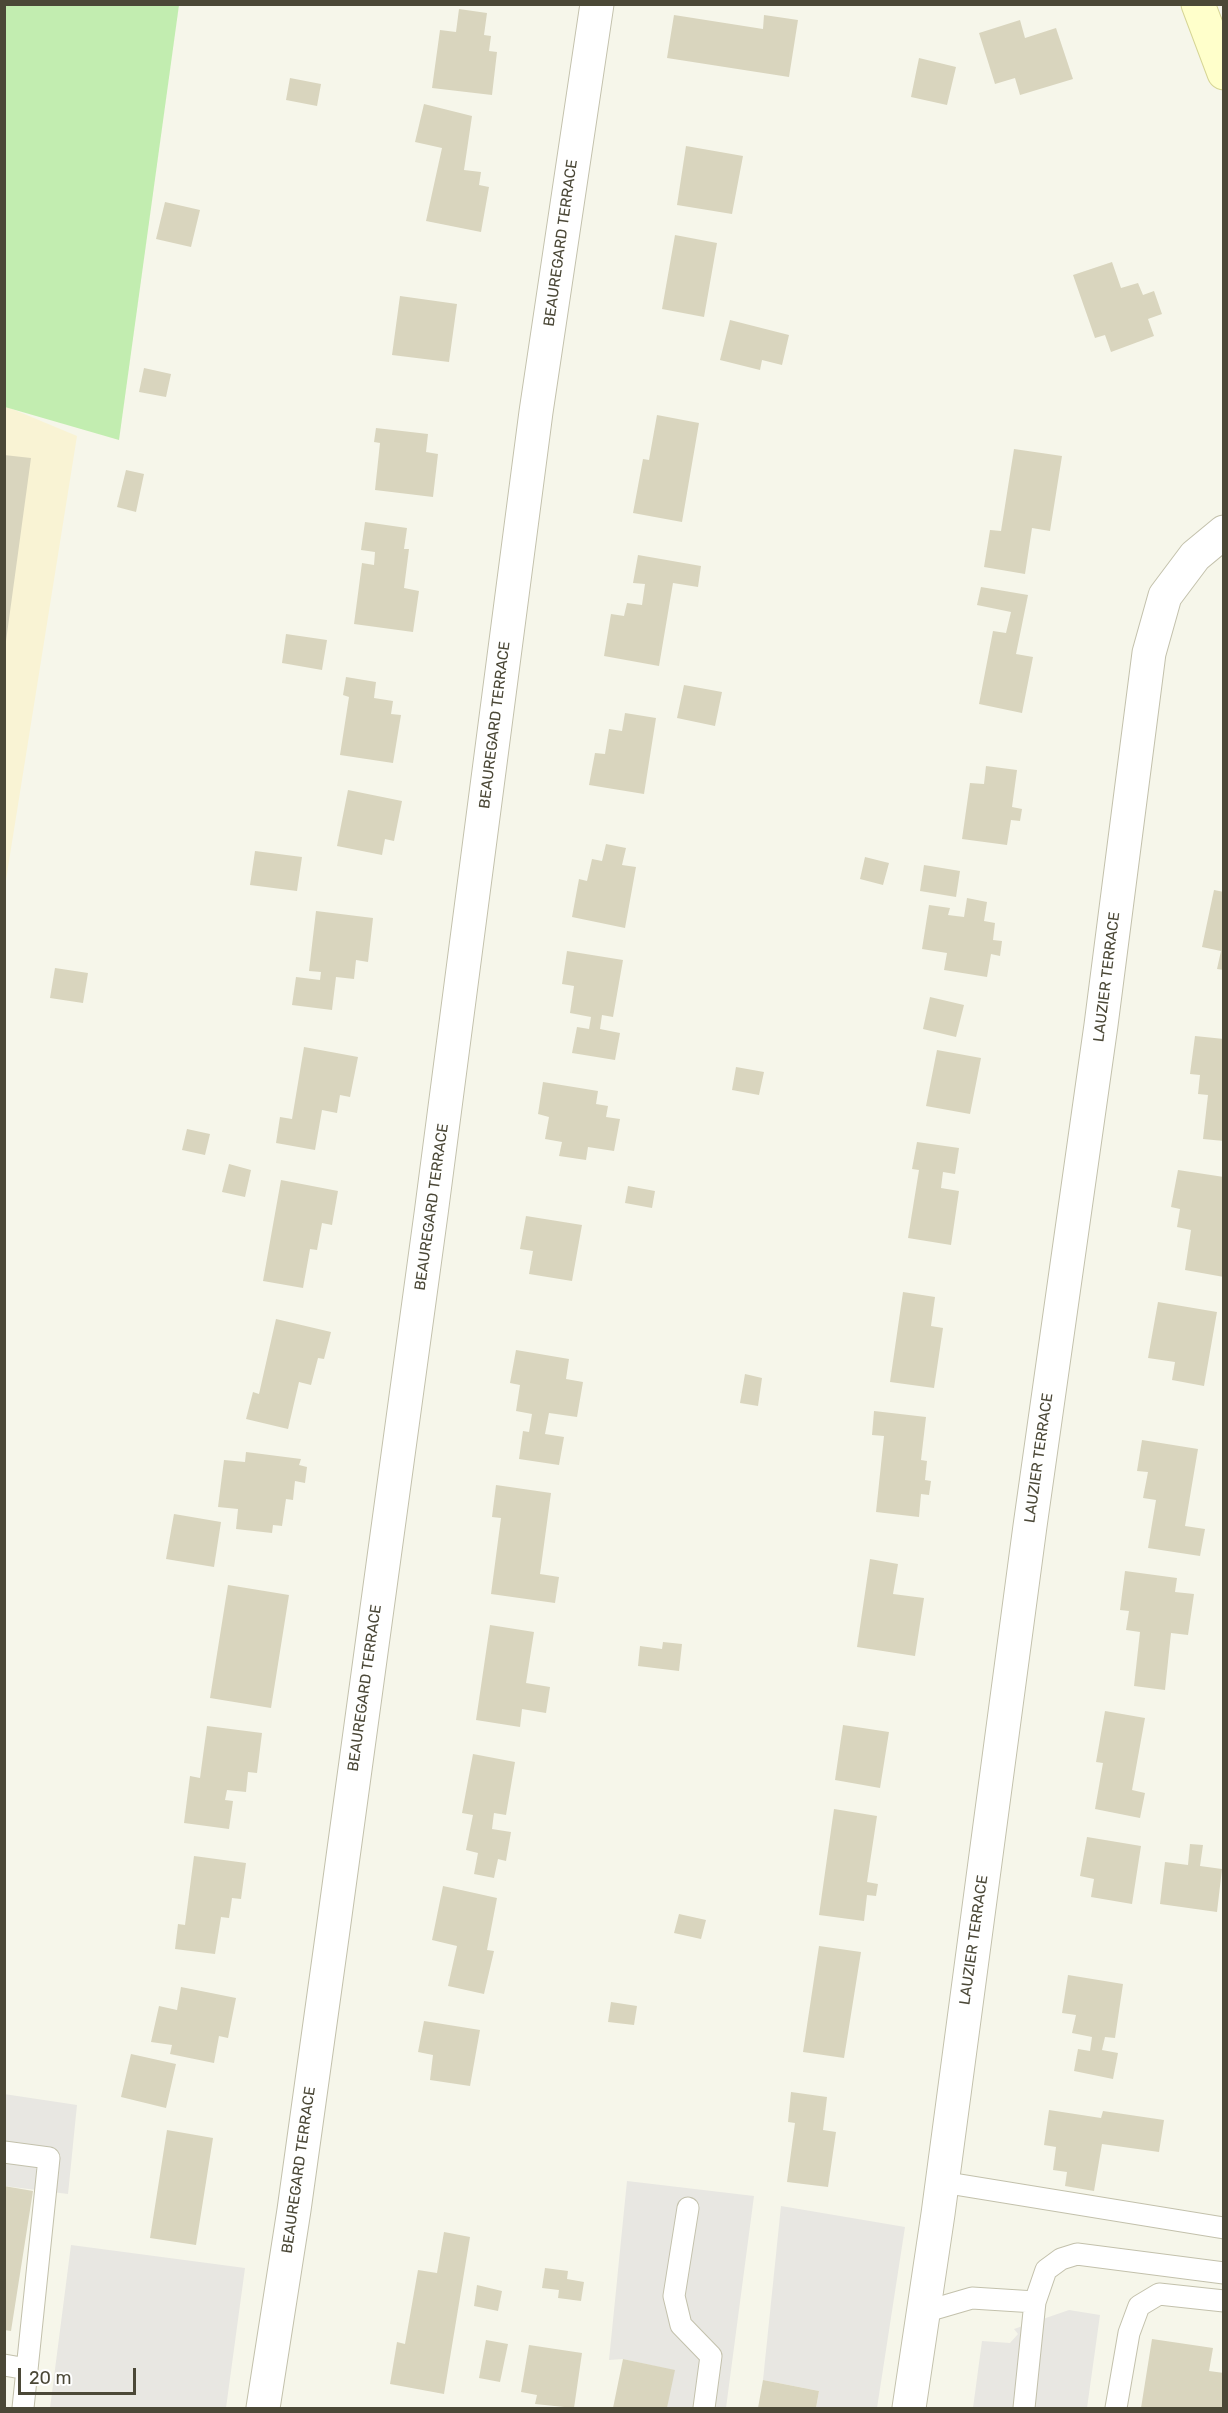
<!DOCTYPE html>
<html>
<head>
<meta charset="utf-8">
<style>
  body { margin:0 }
  #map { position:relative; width:1228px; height:2413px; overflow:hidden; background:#f6f6ea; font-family:Rubik,sans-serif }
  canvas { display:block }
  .frame { position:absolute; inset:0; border:6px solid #4b4837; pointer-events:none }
  .scale { position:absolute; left:18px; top:2368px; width:118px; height:27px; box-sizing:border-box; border:3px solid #4b4837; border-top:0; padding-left:8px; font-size:18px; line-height:21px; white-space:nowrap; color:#4b4837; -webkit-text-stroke:4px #fff; paint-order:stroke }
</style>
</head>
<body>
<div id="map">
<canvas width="1228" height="2413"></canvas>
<div class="frame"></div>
<div class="scale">20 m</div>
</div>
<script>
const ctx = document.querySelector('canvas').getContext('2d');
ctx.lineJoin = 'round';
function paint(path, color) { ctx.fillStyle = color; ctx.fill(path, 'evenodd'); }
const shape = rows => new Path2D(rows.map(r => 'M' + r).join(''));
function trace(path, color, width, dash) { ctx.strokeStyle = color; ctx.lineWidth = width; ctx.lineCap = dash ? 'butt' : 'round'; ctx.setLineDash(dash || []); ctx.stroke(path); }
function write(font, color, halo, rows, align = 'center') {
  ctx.font = font + ' Rubik,sans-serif'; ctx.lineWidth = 5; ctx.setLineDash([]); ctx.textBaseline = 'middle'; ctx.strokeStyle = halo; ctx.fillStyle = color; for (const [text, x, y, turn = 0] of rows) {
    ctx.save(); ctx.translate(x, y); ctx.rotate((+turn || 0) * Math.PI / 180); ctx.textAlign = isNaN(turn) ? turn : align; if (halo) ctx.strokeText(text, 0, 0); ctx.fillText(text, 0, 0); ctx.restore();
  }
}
paint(shape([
  [5,406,77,436,5,886]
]), '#f9f3d4');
paint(shape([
  [4,5,179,5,119,440,5,407]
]), '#c2edb0');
paint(shape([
  [4,2094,77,2105,68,2194,5,2186],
  [627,2181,754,2196,726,2408,667,2408,672,2370,623,2359,609,2360],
  [781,2206,905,2227,877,2408,816,2408,819,2391,763,2380],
  [71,2245,245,2268,226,2408,50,2408],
  [1069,2310,1100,2315,1087,2408,973,2408,982,2341,1010,2343,1018,2334,1014,2329]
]), '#e8e7e2');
paint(shape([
  [459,9,487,13,484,35,491,36,489,51,497,52,492,95,432,88,440,30,456,32],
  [674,15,763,29,764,15,798,20,789,77,667,58],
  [1020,20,1025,38,1056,28,1073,79,1020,95,1015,78,995,84,979,33],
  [919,58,956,67,947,105,911,97],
  [290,78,321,84,317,106,286,100],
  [424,104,472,116,464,170,481,172,479,185,489,187,481,232,426,221,442,148,415,142],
  [686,146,743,156,732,214,677,205],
  [165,202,200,210,191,247,156,239],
  [675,235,717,243,704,317,662,309],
  [1112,262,1121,288,1138,283,1143,295,1154,291,1162,314,1148,319,1154,336,1111,352,1105,335,1095,338,1073,275],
  [400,296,457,304,449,362,392,355],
  [730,320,789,335,782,365,762,360,760,370,720,360],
  [144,368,171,374,166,397,139,392],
  [657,415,699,423,682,522,633,513,643,459,649,460],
  [376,428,428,434,426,452,438,454,433,497,375,490,380,443,374,442],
  [1014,449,1062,456,1050,531,1032,528,1025,574,984,567,990,530,1001,531],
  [4,455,31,458,6,641,4,641],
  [126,470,144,474,136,512,117,507],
  [365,522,407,528,404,549,409,549,404,588,419,591,413,632,354,624,362,563,374,565,375,552,361,550],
  [638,555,701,566,698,587,673,583,659,666,604,656,611,614,624,616,627,603,642,605,645,584,633,583],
  [981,587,1028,595,1016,654,1033,657,1022,713,979,704,993,631,1006,633,1011,612,977,605],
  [286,634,327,640,322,670,282,663],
  [346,677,376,682,374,698,393,701,391,714,401,715,393,763,340,755,349,697,343,695],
  [684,685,722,692,715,726,677,718],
  [625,713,656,718,644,794,589,785,595,753,605,754,609,729,622,731],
  [986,766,1017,770,1012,807,1022,809,1020,821,1011,820,1007,845,962,839,970,783,984,784],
  [348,790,402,801,394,841,385,839,382,855,337,846],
  [606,844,626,848,622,865,636,867,625,928,572,917,579,879,587,881,592,859,602,861],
  [255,851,302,857,297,891,250,885],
  [865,857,889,863,883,885,860,879],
  [924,865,960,871,956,897,920,891],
  [1214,890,1224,892,1224,970,1217,969,1221,951,1202,947],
  [967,898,987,902,984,921,995,923,993,940,1002,941,1000,956,991,954,987,977,944,970,947,953,922,949,929,905,950,908,948,915,964,917],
  [316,911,373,918,368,962,356,960,354,979,336,977,332,1010,292,1005,296,977,320,980,321,972,309,971],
  [567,951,623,960,613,1017,602,1015,600,1029,620,1033,615,1060,572,1053,577,1027,589,1029,591,1017,570,1013,574,986,562,984],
  [55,968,88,973,83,1003,50,998],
  [930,997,964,1005,956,1037,923,1029],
  [1195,1036,1224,1039,1224,1141,1203,1139,1208,1095,1198,1094,1200,1075,1190,1074],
  [304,1047,358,1057,350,1097,340,1095,337,1113,322,1110,315,1150,276,1143,280,1117,292,1119],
  [937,1050,981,1058,970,1114,926,1106],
  [736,1067,764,1072,759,1095,732,1090],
  [543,1082,598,1091,596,1104,608,1106,606,1117,620,1119,614,1151,588,1147,586,1160,559,1156,562,1142,545,1139,549,1117,538,1114],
  [187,1129,210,1134,205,1155,182,1150],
  [917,1142,959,1148,955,1174,943,1172,941,1188,959,1191,951,1245,908,1238,919,1170,912,1169],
  [229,1164,251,1170,245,1197,222,1192],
  [1178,1170,1224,1177,1224,1277,1185,1270,1191,1230,1177,1227,1180,1209,1171,1207],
  [281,1180,338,1191,332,1225,322,1223,317,1250,310,1249,303,1288,263,1281],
  [628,1186,655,1191,652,1208,625,1203],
  [526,1216,582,1225,572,1281,529,1274,533,1251,520,1249],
  [903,1292,935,1297,931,1326,943,1328,934,1388,890,1382],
  [1158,1302,1217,1312,1204,1386,1172,1380,1175,1362,1148,1358],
  [276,1319,331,1332,324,1359,318,1358,311,1385,299,1382,288,1429,246,1419,253,1392,259,1394],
  [516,1350,569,1359,566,1379,583,1382,577,1417,549,1413,545,1434,564,1437,559,1465,519,1459,523,1431,529,1432,532,1414,516,1411,520,1385,510,1383],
  [745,1374,762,1378,758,1406,740,1403],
  [874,1411,926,1417,921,1460,927,1461,925,1480,931,1481,929,1495,921,1494,919,1517,876,1512,884,1436,872,1435],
  [1142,1440,1198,1449,1185,1526,1205,1529,1200,1556,1148,1548,1156,1500,1143,1498,1148,1472,1137,1471],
  [246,1452,301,1459,299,1465,307,1467,305,1483,295,1481,293,1500,286,1499,282,1526,273,1525,272,1533,236,1529,238,1509,218,1507,224,1460,245,1462],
  [496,1485,551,1493,540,1574,559,1577,555,1603,491,1594,501,1518,492,1517],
  [174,1514,221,1522,214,1567,166,1559],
  [870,1559,898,1564,893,1594,924,1598,915,1656,857,1647],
  [1125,1571,1177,1578,1175,1592,1194,1594,1188,1635,1171,1633,1165,1690,1134,1686,1140,1632,1126,1630,1129,1611,1120,1610],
  [228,1585,289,1595,271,1708,210,1698],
  [490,1625,534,1632,526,1683,550,1687,546,1713,522,1709,520,1727,476,1720],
  [663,1642,682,1644,679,1671,638,1666,640,1646,662,1649],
  [1105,1711,1145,1718,1132,1790,1145,1793,1140,1818,1095,1809,1103,1763,1096,1762],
  [843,1725,889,1732,880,1788,835,1780],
  [207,1726,262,1733,257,1773,248,1772,246,1792,227,1790,225,1800,233,1801,229,1829,184,1823,190,1776,200,1778],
  [473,1754,515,1762,506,1815,494,1813,492,1829,511,1832,506,1861,498,1859,494,1878,474,1874,478,1853,466,1850,473,1815,462,1813],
  [834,1809,877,1816,867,1882,878,1884,876,1896,867,1895,864,1921,819,1915],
  [1087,1837,1141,1846,1132,1904,1091,1897,1094,1879,1080,1876],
  [1190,1844,1203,1845,1200,1866,1222,1869,1217,1912,1160,1904,1165,1862,1188,1865],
  [194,1856,246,1863,241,1899,232,1898,229,1918,221,1917,215,1954,175,1949,178,1924,185,1925],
  [443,1886,497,1898,487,1950,494,1951,484,1994,448,1986,457,1946,432,1940],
  [679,1914,706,1920,701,1939,674,1933],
  [819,1946,861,1952,844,2058,803,2052],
  [1068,1975,1123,1984,1115,2038,1105,2037,1102,2050,1118,2053,1113,2079,1074,2071,1078,2049,1090,2051,1092,2037,1072,2033,1076,2015,1062,2013],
  [181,1987,236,1998,228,2038,219,2036,214,2063,170,2054,172,2045,151,2042,159,2006,177,2010],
  [611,2002,637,2006,634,2025,608,2022],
  [424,2021,480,2030,470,2086,430,2080,433,2055,418,2052],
  [131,2054,176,2064,166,2108,121,2097],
  [791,2092,827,2097,823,2130,836,2132,828,2187,787,2182,795,2123,788,2122],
  [1049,2110,1101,2118,1103,2111,1164,2120,1159,2152,1102,2144,1094,2191,1065,2186,1067,2172,1053,2170,1056,2147,1044,2145],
  [167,2130,213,2138,196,2245,150,2238],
  [4,2186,33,2191,11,2331,4,2330],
  [444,2232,470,2237,444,2394,390,2384,397,2342,405,2344,418,2270,437,2273],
  [545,2268,568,2271,567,2279,584,2282,581,2301,558,2298,559,2290,542,2288],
  [477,2285,502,2291,498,2311,474,2306],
  [1152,2339,1213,2348,1209,2371,1224,2373,1224,2408,1141,2408],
  [486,2340,508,2344,500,2382,479,2378],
  [529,2345,582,2353,574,2408,535,2404,537,2395,521,2392],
  [623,2359,675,2370,667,2408,613,2408],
  [763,2380,819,2391,816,2408,758,2408]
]), '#d9d5be');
const lane = shape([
  [4,2152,49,2158,23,2408],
  [942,2182,1224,2228],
  [688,2208,674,2296,681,2325,711,2356,704,2408],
  [924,2312,972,2298,1035,2302,1046,2270,1061,2259,1077,2254,1224,2273],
  [4,2365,27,2369],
  [1024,2408,1035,2302],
  [1116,2408,1129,2333,1139,2306,1159,2294,1224,2301]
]);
const street = shape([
  [263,2408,294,2210,333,1930,431,1214,536,412,597,4],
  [909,2408,938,2214,1030,1526,1101,1025,1149,653,1165,596,1195,556,1224,532]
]);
const secondary = shape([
  [1198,4,1224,73]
]);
trace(lane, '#c3c1ac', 23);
trace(street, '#c3c1ac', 35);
trace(secondary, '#d6d595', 35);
trace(lane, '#fff', 21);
trace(street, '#fff', 33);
trace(secondary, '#ffffcb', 33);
write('15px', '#4b4837', '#fff', [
  ["BEAUREGARD TERRACE",561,243,-82],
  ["BEAUREGARD TERRACE",495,725,-83],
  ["LAUZIER TERRACE",1107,977,-83],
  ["BEAUREGARD TERRACE",432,1207,-82],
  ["LAUZIER TERRACE",1039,1458,-82],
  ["BEAUREGARD TERRACE",365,1688,-82],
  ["LAUZIER TERRACE",974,1940,-82],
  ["BEAUREGARD TERRACE",299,2170,-82]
]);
</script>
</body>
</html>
